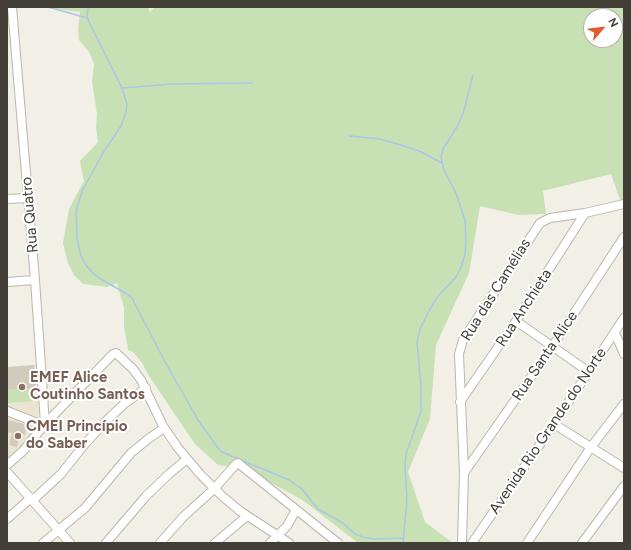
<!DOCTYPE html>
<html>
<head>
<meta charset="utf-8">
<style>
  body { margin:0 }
  #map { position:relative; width:631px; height:550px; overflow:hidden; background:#f1efe6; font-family:Figtree,sans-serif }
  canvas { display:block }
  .frame { position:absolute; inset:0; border:8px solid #433f36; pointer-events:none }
  .north { position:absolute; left:583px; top:8px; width:40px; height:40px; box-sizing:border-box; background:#fff; border:1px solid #b4b2af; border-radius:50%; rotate:62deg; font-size:11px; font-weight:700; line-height:16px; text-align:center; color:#433f36 }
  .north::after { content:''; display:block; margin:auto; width:14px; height:18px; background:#e05c2e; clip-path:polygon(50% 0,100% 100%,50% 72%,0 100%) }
</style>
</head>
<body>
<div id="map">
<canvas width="631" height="550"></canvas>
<div class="frame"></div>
<div class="north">N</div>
</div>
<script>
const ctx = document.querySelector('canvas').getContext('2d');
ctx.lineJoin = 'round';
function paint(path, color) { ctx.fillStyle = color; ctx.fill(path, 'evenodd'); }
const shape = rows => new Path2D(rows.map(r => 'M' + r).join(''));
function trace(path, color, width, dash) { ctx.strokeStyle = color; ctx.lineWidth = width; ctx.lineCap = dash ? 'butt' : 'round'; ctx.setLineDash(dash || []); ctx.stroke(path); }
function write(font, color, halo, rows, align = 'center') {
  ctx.font = font + ' Figtree,sans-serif'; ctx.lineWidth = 4; ctx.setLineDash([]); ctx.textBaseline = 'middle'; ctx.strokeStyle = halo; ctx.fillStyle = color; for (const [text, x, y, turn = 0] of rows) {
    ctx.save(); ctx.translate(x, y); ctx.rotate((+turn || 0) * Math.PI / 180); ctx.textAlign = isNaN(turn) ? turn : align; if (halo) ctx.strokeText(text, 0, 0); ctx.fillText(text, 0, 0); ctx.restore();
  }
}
paint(shape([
  [36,365,39,416,37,417,7,406,7,367],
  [7,416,29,423,32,426,33,431,26,440,22,442,22,446,10,460,7,459]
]), '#e9e5d2');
paint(shape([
  [37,7,148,7,150,12,155,7,624,7,624,201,621,202,611,174,543,191,546,214,519,215,480,206,469,273,436,345,430,419,408,472,425,522,453,543,358,543,304,501,246,469,218,465,195,444,149,376,142,363,133,352,128,350,124,326,124,308,117,283,107,287,83,284,74,275,68,263,63,243,69,209,84,181,80,161,98,142,96,127,97,114,92,82,94,64,89,52,79,40,78,29,80,12],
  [591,16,615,16,615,40,591,40],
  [33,388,34,401,8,403,7,390]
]), '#c8e1b4');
trace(shape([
  [48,7,87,18],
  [88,7,87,17,91,26,122,88,127,104,126,112,121,126,103,153,91,175,83,189,76,211,77,239,81,256,86,265,92,272,99,278,127,294,132,298,164,360,198,420,218,448,222,452,289,480,302,489,318,509,343,523,355,534,363,537,373,539,403,538],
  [122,88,173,84,252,83],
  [350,136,380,139,401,145,419,151,442,163],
  [403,543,407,499,405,466,406,454,421,411,421,387,417,342,420,329,430,309,439,295,456,277,462,265,465,254,466,242,465,220,456,193,444,170,441,157,443,149,458,125,463,114,473,75]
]), '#a9c7e7', 1.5);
paint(shape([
  [34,365,36,388,7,390,7,367],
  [8,420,28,425,25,435,20,433,17,447,9,445,12,433,7,432]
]), '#d1cbbd');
const minor = shape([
  [12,7,35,280,45,424],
  [7,199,28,198],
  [7,282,35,280],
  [516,321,589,372],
  [615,333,624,354],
  [460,402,516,321,585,213],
  [7,411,40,424,42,427],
  [554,424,624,468],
  [7,465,23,451,45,424,113,354,116,353,133,369,141,380,163,426,178,448,200,474,222,496,240,511,289,543],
  [7,472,70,543],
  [464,473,552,347,624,237],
  [33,500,61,474,84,445,105,422,124,404,146,388],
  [7,519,31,498],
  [43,543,85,508,131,453,148,439,164,428],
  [106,543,146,496,169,474,187,459],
  [160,543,183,517,214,489,236,464,238,463,338,543],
  [215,543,247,516],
  [270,543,287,526,296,510],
  [462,543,464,473,459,354,463,340,540,223,550,218,585,213,624,204],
  [472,543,554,424,624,318],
  [527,543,591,447,624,404],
  [582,543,624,486]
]);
trace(minor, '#bbb7aa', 10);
trace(minor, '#fff', 8);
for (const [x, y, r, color] of [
  [22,387,4,"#8d6e63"],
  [18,436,4,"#8d6e63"]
]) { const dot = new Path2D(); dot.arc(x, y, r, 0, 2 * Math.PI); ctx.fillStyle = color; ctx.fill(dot); trace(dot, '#fff', 1.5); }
write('15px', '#433f36', '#fff', [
  ["Rua Quatro",30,215,-95],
  ["Rua das Camélias",496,290,-58],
  ["Rua Anchieta",524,308,-57],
  ["Rua Santa Alice",545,356,-56],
  ["Avenida Rio Grande do Norte",548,431,-56]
]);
write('bold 15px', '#785e54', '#fff', [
  ["EMEF Alice",30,378],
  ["Coutinho Santos",30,395],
  ["CMEI Princípio",26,427],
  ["do Saber",26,444]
], 'left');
</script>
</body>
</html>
